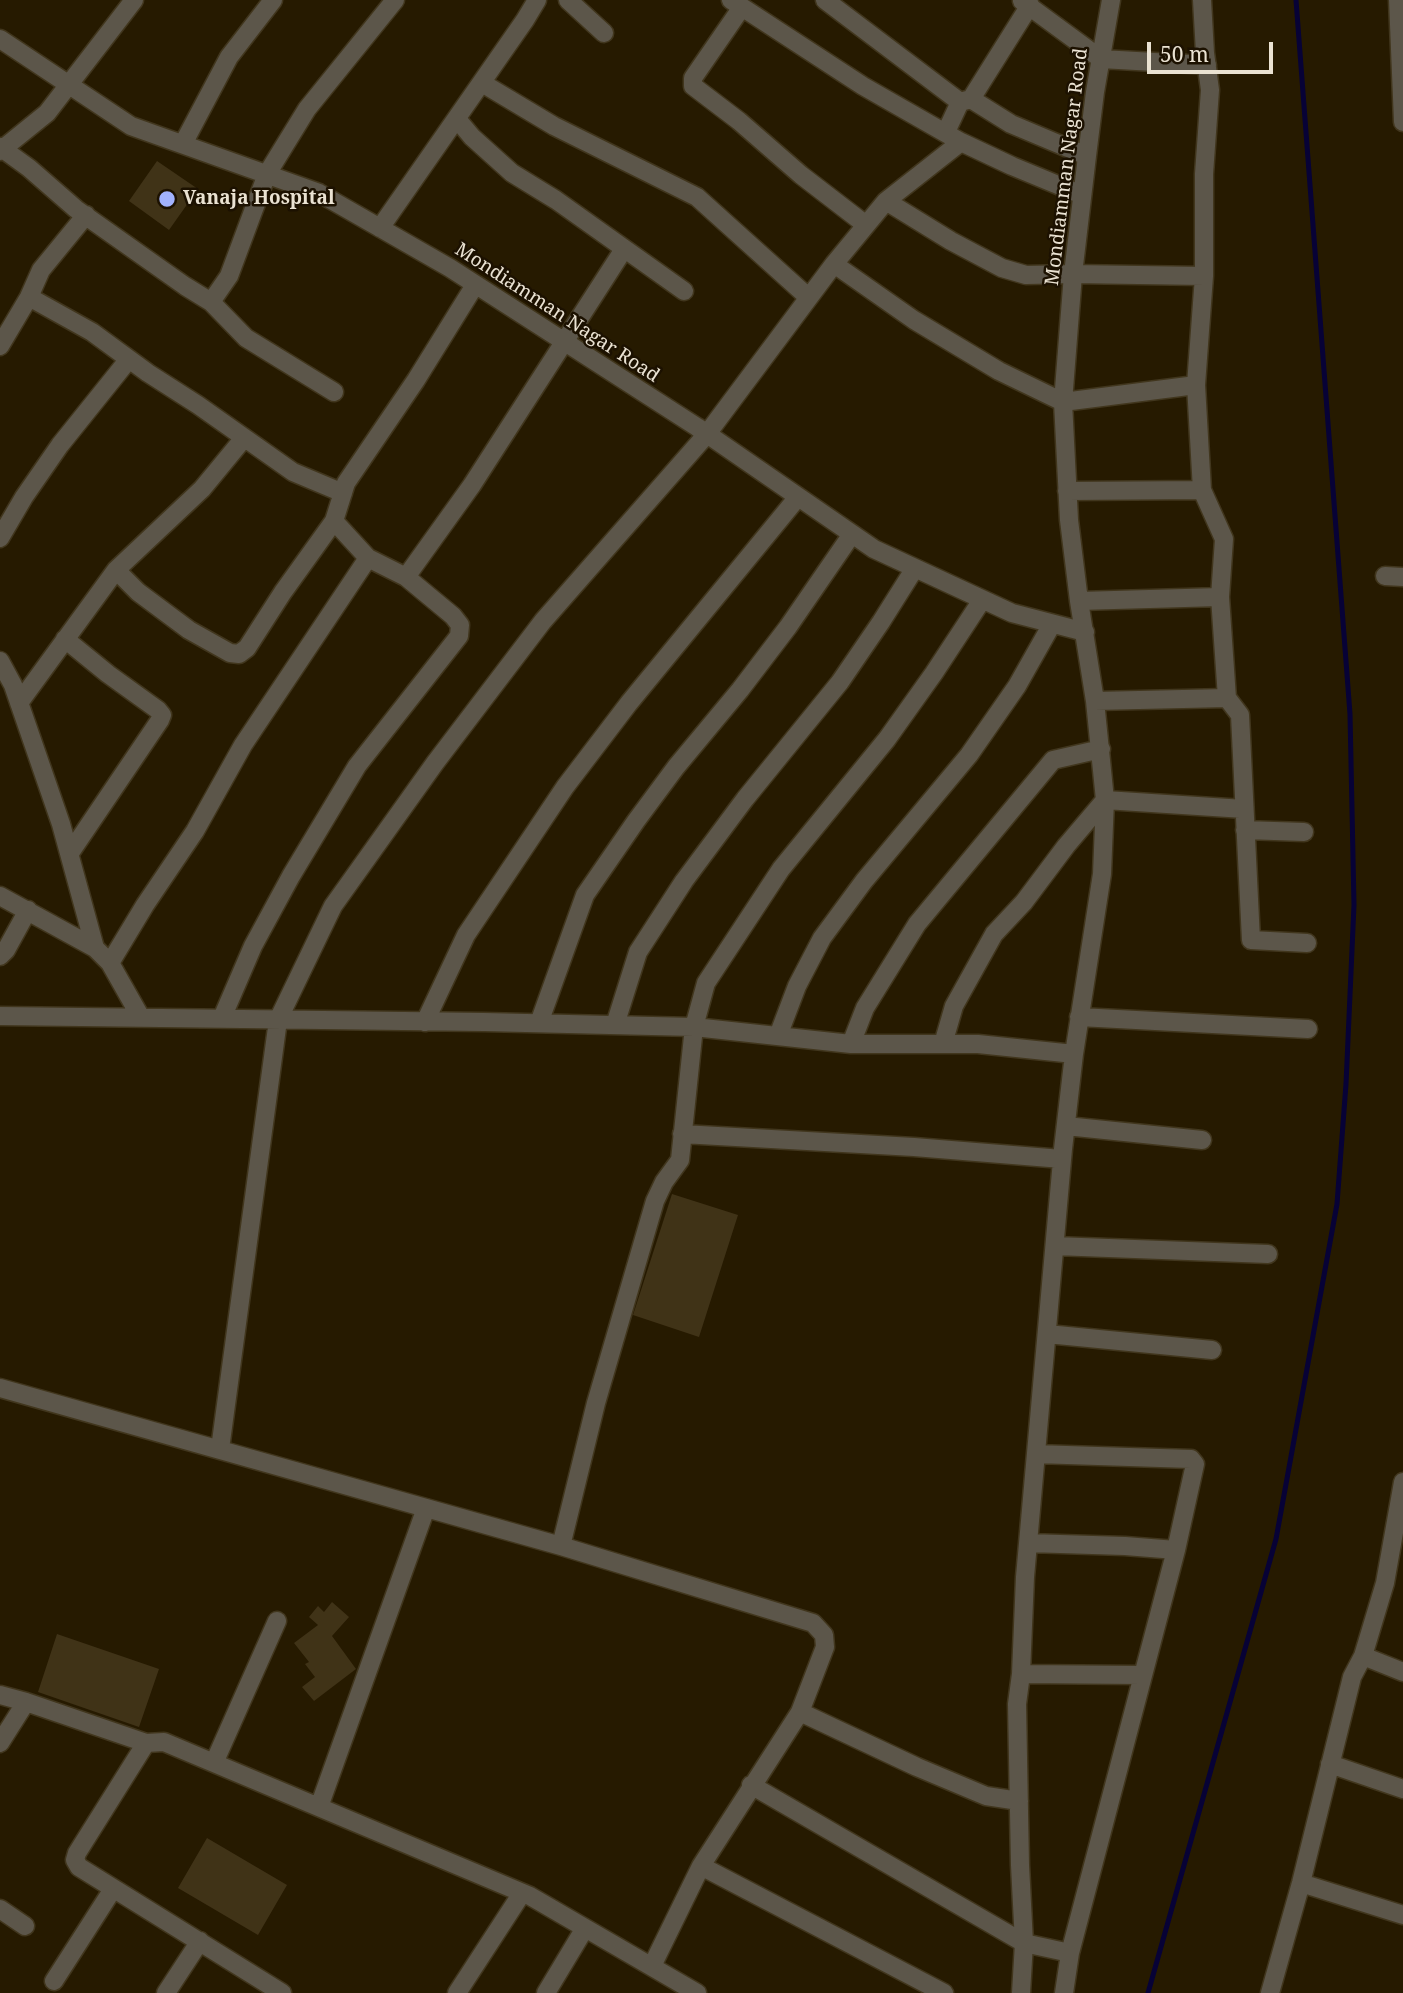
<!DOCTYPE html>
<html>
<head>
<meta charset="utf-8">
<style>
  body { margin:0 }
  #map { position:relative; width:1403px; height:1993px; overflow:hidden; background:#261a00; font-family:"Noto Serif",serif }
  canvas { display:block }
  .scale { position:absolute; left:1147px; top:42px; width:126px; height:32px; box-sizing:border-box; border:4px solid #eae2d2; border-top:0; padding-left:9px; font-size:21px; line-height:24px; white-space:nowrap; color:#eae2d2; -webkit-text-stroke:5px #1c1100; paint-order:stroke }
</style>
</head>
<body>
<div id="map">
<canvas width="1403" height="1993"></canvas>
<div class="scale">50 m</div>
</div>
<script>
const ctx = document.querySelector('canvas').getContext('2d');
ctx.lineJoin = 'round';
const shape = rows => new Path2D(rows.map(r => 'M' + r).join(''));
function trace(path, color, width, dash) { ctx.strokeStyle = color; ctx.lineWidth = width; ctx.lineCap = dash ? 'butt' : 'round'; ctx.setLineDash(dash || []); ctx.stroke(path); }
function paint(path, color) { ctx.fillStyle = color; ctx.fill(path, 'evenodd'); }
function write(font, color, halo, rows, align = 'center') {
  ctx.font = font + ' "Noto Serif",serif'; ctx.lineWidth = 5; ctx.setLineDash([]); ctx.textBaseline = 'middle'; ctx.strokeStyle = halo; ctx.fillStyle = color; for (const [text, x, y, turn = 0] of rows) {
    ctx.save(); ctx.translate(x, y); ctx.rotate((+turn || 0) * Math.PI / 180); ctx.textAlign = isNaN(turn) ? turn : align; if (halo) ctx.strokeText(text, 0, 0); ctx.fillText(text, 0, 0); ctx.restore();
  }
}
trace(shape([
  [1148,1993,1276,1539,1337,1204,1346,1084,1354,905,1350,714,1296,0]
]), '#070236', 5);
paint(shape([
  [157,161,198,189,169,230,129,201],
  [672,1194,738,1215,699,1337,633,1315],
  [332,1602,349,1617,332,1636,356,1669,314,1701,302,1687,315,1677,305,1664,309,1662,294,1643,318,1625,309,1617,318,1606,324,1612],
  [57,1634,159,1669,139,1727,38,1692],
  [207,1838,287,1885,258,1935,178,1888]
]), '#403317');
const minor = shape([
  [568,0,604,33],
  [731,0,863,86,961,142,1012,166,1082,195],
  [825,0,960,102],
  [1202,0,1205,53,1210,90,1204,174,1204,276,1196,385,1202,490,1224,539,1220,597,1227,698,1240,715,1251,940,1307,943],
  [1398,0,1403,122],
  [1022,1,1101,59],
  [742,7,693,78,693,86,739,121,801,175,866,225],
  [0,39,131,126,319,193,450,268,697,427,874,549,1012,613,1085,632],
  [1101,59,1207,65],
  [482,83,554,126,697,197,808,297],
  [971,99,1011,124,1087,156],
  [457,119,472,137,512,173,556,200,684,291],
  [946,132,960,102,971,99,1030,5],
  [183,144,229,57,273,0],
  [0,147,29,168,76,209,185,286,211,302,246,338,334,392],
  [0,151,47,113,134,0],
  [886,201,951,241,1002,268,1026,275,1073,274,1204,276],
  [380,228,525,20,537,0],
  [834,264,914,320,999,371,1063,402,1196,385],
  [29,297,92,332,148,373,198,405,293,472,343,493],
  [211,302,229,276,267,174,307,109,395,0],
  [0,346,29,297,41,270,86,215],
  [1067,491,1202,490],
  [0,538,24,497,60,445,129,359],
  [116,570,138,592,189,630,230,653,239,654,247,648,283,592,334,521],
  [1385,576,1403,577],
  [406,577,472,485,624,249],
  [1079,601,1220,597],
  [65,639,108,674,158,710,162,715,160,720,70,853],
  [0,661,13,685,61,824,95,948],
  [1095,701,1227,698],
  [19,703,116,570,202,489,244,438],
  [1245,830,1304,832],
  [0,896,95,948,110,963,140,1016],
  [0,956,6,950,28,910],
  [110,963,145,905,195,831,243,745,368,558],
  [0,1016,484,1022,694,1027,851,1044,978,1044,1074,1054],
  [1079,1017,1308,1029],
  [222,1018,253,946,291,876,357,766,459,636,460,625,453,616,406,577,368,558,334,521,346,483,416,380,475,285],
  [425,1022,466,935,565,787,629,703,798,497],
  [539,1023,585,895,636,821,676,767,740,690,788,627,852,534],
  [615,1025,638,952,684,881,745,799,840,682,881,622,915,568],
  [778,1036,797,986,822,938,864,881,969,755,1017,686,1052,624],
  [851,1044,865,1008,917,924,1053,760,1101,749],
  [943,1044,954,1006,994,934,1024,902,1066,846,1105,800,1244,809],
  [1066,1126,1202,1140],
  [682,1134,914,1147,1062,1159],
  [1055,1246,1268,1254],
  [1047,1334,1212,1350],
  [0,1388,561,1546,813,1623,824,1635,825,1647,800,1712,701,1866,652,1966],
  [220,1449,278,1020,333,906,435,763,543,621,707,434,834,264,886,201,961,142],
  [1036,1454,1191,1459,1195,1464,1176,1550,1070,1953,1064,1993],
  [1028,1543,1125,1546,1176,1550],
  [561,1546,596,1403,655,1201,664,1182,680,1160,694,1027,706,983,781,869,887,739,934,673,982,600],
  [1363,1656,1403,1672],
  [1021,1674,1141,1675],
  [0,1695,26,1702,146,1743,164,1742,530,1896,697,1993],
  [800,1712,917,1767,986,1796,1019,1801],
  [0,1743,26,1702],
  [146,1743,77,1853,75,1860,79,1867,282,1993],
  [214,1763,277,1621],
  [1330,1764,1403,1789],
  [751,1785,1024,1943,1070,1953],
  [319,1807,426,1508],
  [701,1866,944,1993],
  [1301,1883,1403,1915],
  [0,1909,25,1926],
  [54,1981,113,1889],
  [166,1993,200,1941],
  [457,1993,522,1893],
  [546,1993,585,1928],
  [1021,1993,1024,1943,1020,1865,1017,1704,1021,1674,1025,1577,1063,1149,1074,1054,1102,874,1105,800,1095,701,1079,601,1069,520,1063,402,1073,274,1087,156,1095,92,1111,0],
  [1270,1993,1301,1883,1352,1677,1363,1656,1385,1583,1403,1482]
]);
trace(minor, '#41361d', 21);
trace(minor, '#5c564a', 18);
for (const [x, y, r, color] of [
  [167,199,9,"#a2b2fd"]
]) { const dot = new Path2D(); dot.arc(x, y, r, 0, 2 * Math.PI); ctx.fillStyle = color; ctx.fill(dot); trace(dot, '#1c1100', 2.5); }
write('19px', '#eae2d2', '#1c1100', [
  ["Mondiamman Nagar Road",1067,167,-83],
  ["Mondiamman Nagar Road",557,313,33]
]);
write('bold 19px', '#eae2d2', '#1c1100', [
  ["Vanaja Hospital",183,199]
], 'left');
</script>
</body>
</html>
